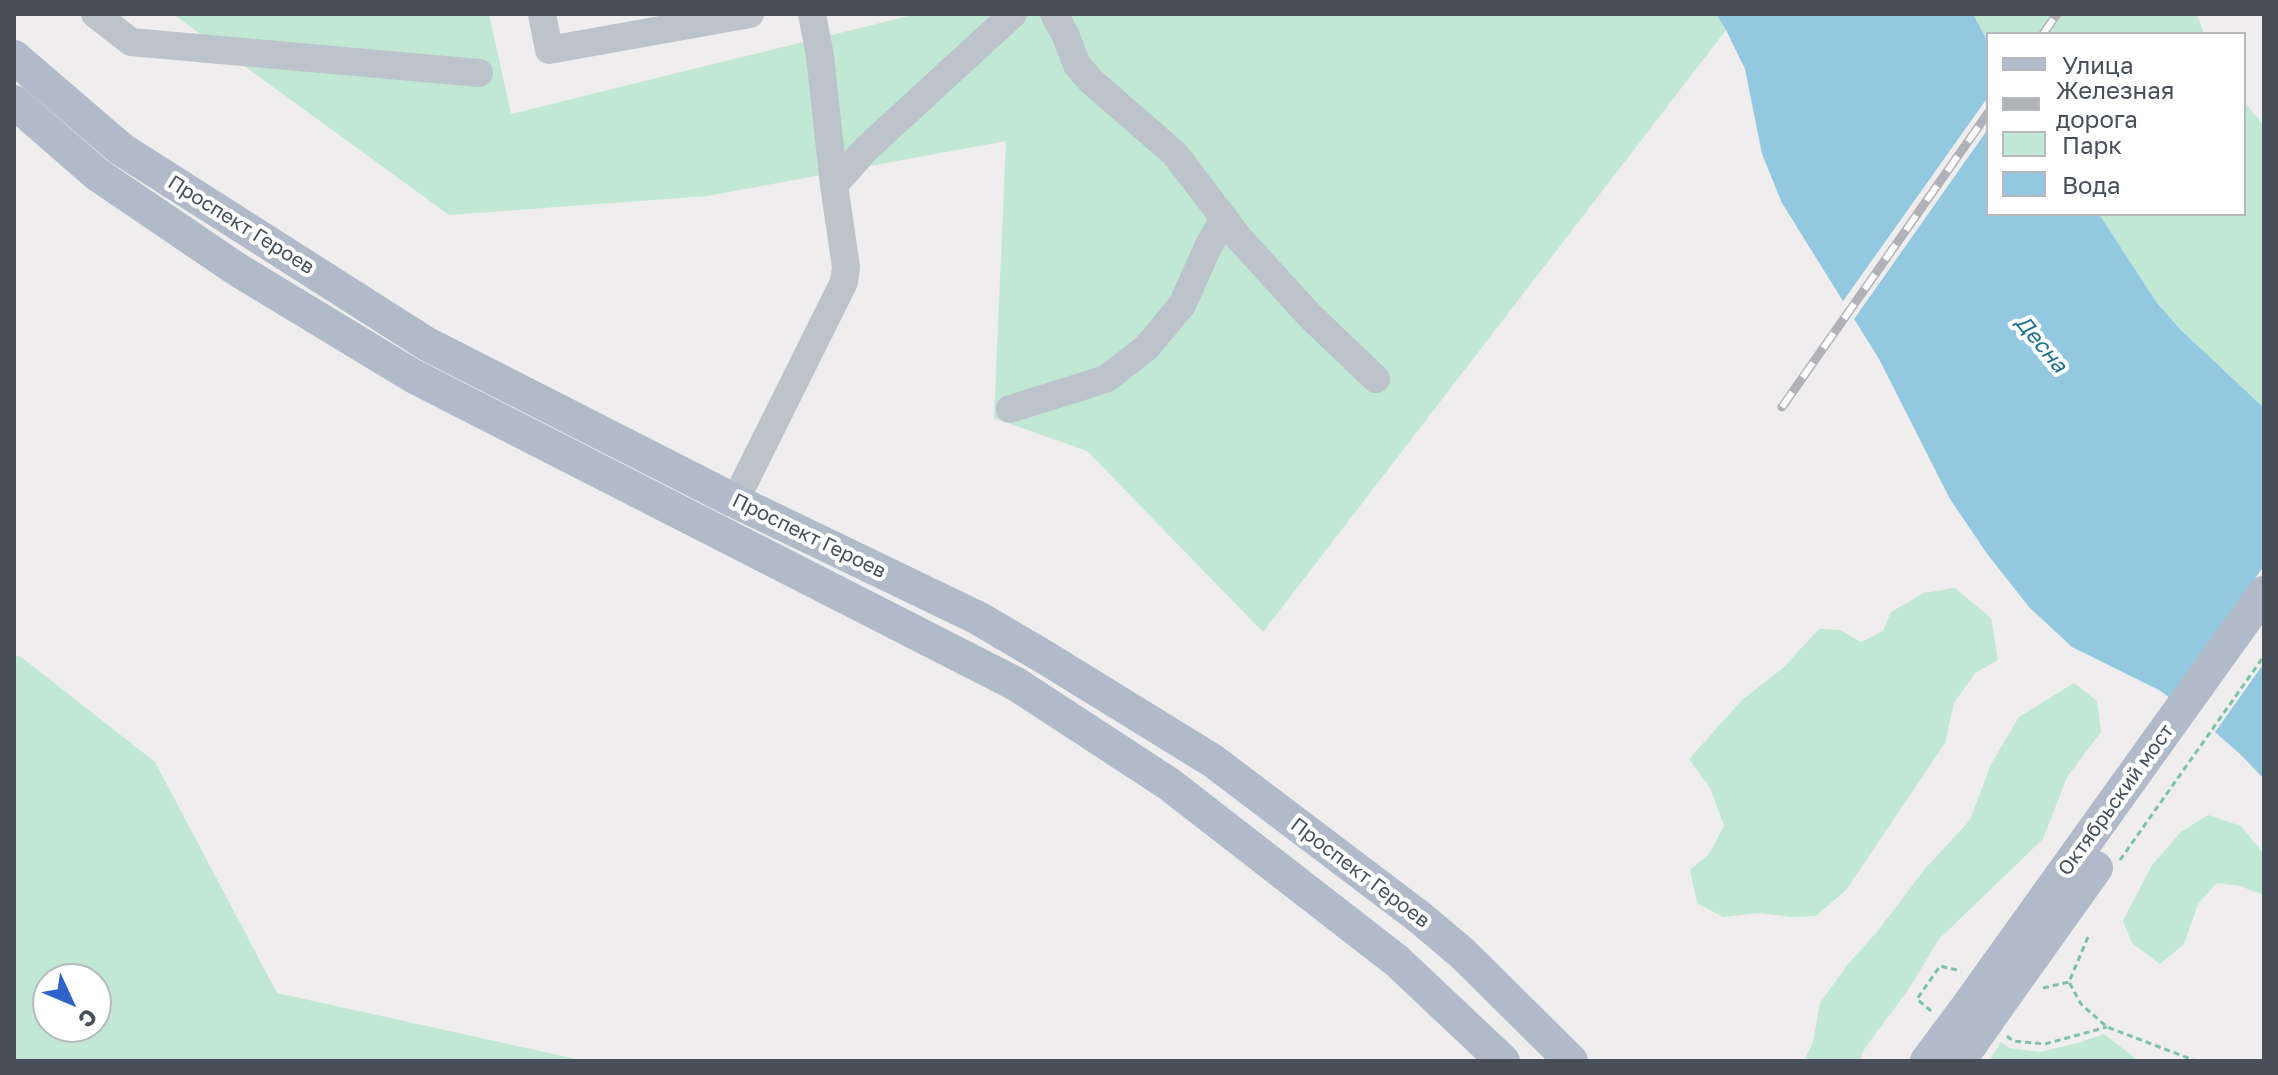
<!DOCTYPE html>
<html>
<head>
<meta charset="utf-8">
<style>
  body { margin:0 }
  #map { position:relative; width:2278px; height:1075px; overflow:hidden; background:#efeded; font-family:"Golos Text",sans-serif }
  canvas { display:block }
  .frame { position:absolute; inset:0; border:16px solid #484f58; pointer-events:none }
  .legend { position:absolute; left:1986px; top:32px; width:260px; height:184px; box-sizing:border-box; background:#fff; border:2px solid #b6b9bc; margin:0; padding:10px 14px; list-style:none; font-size:24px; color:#484f58 }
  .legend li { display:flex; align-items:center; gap:16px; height:40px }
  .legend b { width:40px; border:2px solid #b6b9bc }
  .north { position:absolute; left:32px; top:963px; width:80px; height:80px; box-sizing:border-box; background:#fff; border:2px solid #b6b9bc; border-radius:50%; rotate:134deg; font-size:22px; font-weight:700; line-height:32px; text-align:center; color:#484f58 }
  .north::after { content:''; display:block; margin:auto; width:28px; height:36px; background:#3063c7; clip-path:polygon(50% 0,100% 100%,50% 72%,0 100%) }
</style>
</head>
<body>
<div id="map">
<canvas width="2278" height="1075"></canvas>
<div class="frame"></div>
<ul class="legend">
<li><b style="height:10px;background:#b0bac9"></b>Улица</li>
<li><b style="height:10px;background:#b0b2b7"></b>Железная дорога</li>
<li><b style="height:22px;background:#c0e8d4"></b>Парк</li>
<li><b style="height:22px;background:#93c9e0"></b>Вода</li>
</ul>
<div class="north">С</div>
</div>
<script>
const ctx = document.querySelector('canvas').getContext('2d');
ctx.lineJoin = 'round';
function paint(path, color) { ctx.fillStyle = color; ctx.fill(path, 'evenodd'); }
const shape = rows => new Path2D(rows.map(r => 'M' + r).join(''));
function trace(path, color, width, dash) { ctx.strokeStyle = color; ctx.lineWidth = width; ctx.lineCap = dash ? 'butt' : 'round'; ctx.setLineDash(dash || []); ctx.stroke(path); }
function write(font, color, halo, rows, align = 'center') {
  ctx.font = font + ' "Golos Text",sans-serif'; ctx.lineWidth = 8; ctx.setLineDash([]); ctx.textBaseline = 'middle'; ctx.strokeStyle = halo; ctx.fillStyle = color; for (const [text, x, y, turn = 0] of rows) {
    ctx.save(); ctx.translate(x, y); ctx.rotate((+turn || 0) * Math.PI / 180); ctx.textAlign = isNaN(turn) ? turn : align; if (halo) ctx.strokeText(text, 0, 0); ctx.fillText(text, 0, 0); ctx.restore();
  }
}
paint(shape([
  [173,14,489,14,511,114,917,14,1716,14,1726,30,1263,632,1087,451,994,418,1006,141,707,196,449,215],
  [1973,14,2197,14,2204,34,1988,34,1988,42],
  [2244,101,2264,126,2264,408,2181,330,2157,303,2099,214,2244,214],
  [1955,588,1991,618,1998,660,1975,673,1954,703,1945,743,1846,890,1816,916,1793,917,1758,913,1723,917,1697,903,1690,870,1709,854,1724,826,1710,788,1689,759,1742,700,1783,668,1819,629,1840,630,1861,642,1883,631,1891,612,1924,593],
  [14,655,21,657,155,762,277,993,585,1061,14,1061],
  [96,979,96,1027,48,1027,48,979],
  [2074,683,2097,701,2101,732,2067,777,2043,839,1939,939,1908,990,1865,1048,1859,1061,1804,1061,1813,1042,1820,1003,1848,964,1877,932,1924,870,1970,820,1991,764,2019,717],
  [2208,815,2241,826,2264,854,2264,895,2240,886,2217,883,2198,904,2184,944,2160,964,2132,943,2123,921,2152,865,2181,832],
  [2104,1034,2139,1061,1989,1061,2001,1042,2009,1048,2040,1052,2078,1043]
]), '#c0e8d4');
paint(shape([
  [1716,14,1973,14,1988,42,1988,214,2099,214,2157,303,2181,330,2264,408,2264,779,2240,754,2200,719,2159,690,2072,647,2029,607,1988,555,1950,499,1879,359,1782,203,1762,154,1745,69,1726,30]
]), '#93c9e0');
paint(shape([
  [1988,97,1988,129,1852,322,1841,304],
  [2264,566,2264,663,2213,735,2167,701]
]), '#efeded');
trace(shape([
  [2088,937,2069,982,2081,1004,2107,1027,2196,1061],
  [2043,988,2069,982],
  [1931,1011,1917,999,1940,966,1961,971],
  [2007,1036,2013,1041,2045,1044,2107,1027]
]), '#7dc2a6', 3, [6, 4]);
trace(shape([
  [95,14,131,42,479,73],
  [542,14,549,50,750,14],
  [1054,14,1065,34,1077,65,1091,81,1175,154,1239,238,1310,316,1376,379],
  [834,185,866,149,1013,14],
  [1010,409,1106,379,1146,348,1182,305,1208,247,1224,218],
  [735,501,844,282,846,267,834,185,820,56,812,14]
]), '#bdc3cb', 28);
trace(shape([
  [14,57,121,149,427,344,735,501,978,618,1046,658,1213,761,1418,916,1462,953,1571,1061],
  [14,102,98,175,238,270,413,376,1016,684,1169,784,1397,961,1503,1061],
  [1927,1061,1968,1006],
  [1959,1061,1987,1021]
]), '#b0bac9', 34);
const rail = shape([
  [2043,34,2057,14],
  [1782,407,1988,113]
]);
trace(rail, '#b0b2b7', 9);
trace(rail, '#fff', 6, [18]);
trace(shape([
  [2120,860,2264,656]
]), '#7dc2a6', 3, [6, 4]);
trace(shape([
  [1968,1006,2264,593],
  [1987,1021,2096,868]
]), '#b0bac9', 34);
write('20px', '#484f58', '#fff', [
  ["Проспект Героев",241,225,32],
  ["Проспект Героев",809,536,26],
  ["Октябрьский мост",2116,800,-54],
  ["Проспект Героев",1360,873,37]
]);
write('italic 22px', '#1e7195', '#fff', [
  ["Десна",2041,344,50]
]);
</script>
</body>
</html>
